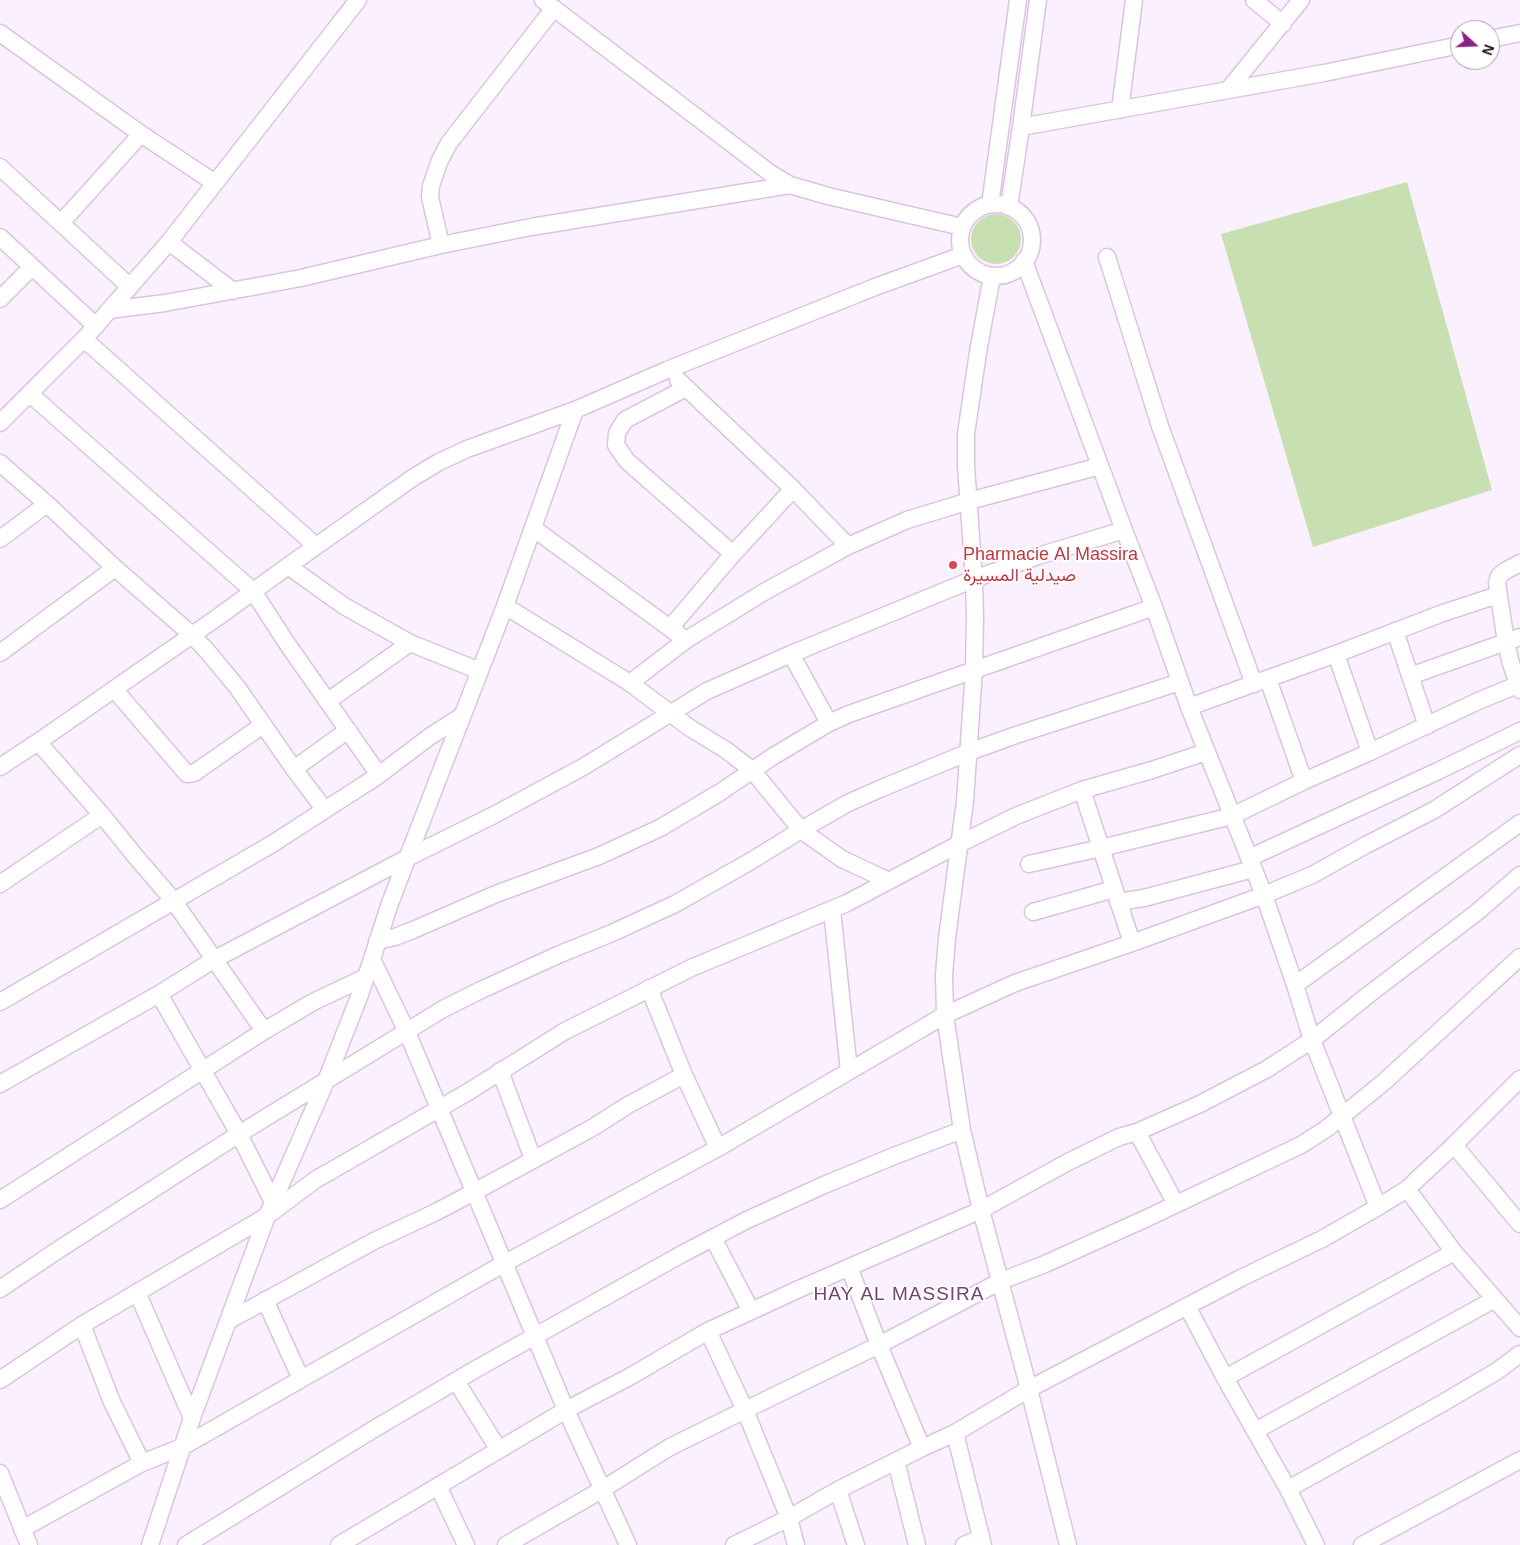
<!DOCTYPE html>
<html>
<head>
<meta charset="utf-8">
<style>
  body { margin:0 }
  #map { position:relative; width:1520px; height:1545px; overflow:hidden; background:#fbf1fe; font-family:Arial,sans-serif }
  canvas { display:block }
  .north { position:absolute; left:1450px; top:20px; width:50px; height:50px; box-sizing:border-box; background:#fff; border:1px solid #a29fa3; border-radius:50%; rotate:110deg; font-size:14px; font-weight:700; line-height:20px; text-align:center; color:#170e19 }
  .north::after { content:''; display:block; margin:auto; width:18px; height:22px; background:#882188; clip-path:polygon(50% 0,100% 100%,50% 72%,0 100%) }
</style>
</head>
<body>
<div id="map">
<canvas width="1520" height="1545"></canvas>
<div class="north">N</div>
</div>
<script>
const ctx = document.querySelector('canvas').getContext('2d');
ctx.lineJoin = 'round';
function paint(path, color) { ctx.fillStyle = color; ctx.fill(path, 'evenodd'); }
const shape = rows => new Path2D(rows.map(r => 'M' + r).join(''));
function trace(path, color, width, dash) { ctx.strokeStyle = color; ctx.lineWidth = width; ctx.lineCap = dash ? 'butt' : 'round'; ctx.setLineDash(dash || []); ctx.stroke(path); }
function write(font, color, halo, rows, align = 'center') {
  ctx.font = font + ' Arial,Vazirmatn,sans-serif'; ctx.lineWidth = 4; ctx.setLineDash([]); ctx.textBaseline = 'middle'; ctx.strokeStyle = halo; ctx.fillStyle = color; for (const [text, x, y, turn = 0] of rows) {
    ctx.save(); ctx.translate(x, y); ctx.rotate((+turn || 0) * Math.PI / 180); ctx.textAlign = isNaN(turn) ? turn : align; if (halo) ctx.strokeText(text, 0, 0); ctx.fillText(text, 0, 0); ctx.restore();
  }
}
paint(shape([
  [1407,182,1492,490,1313,547,1221,234],
  '971 239a25 25 0 1 1 50 0a25 25 0 1 1-50 0Z'
]), '#c8dfb1');
const minor = shape([
  [543,0,770,173,790,185,828,196,962,227],
  [1254,0,1283,24],
  [0,33,141,134,215,183],
  [1490,39,1520,33],
  [1228,90,1301,0],
  [1120,110,1134,0],
  [1021,127,1324,73,1460,45],
  [0,167,129,286],
  '960 240a36 36 0 1 1 72 0a36 36 0 1 1-72 0Z',
  [990,205,1018,0],
  [1009,207,1021,127,1038,0],
  [61,223,141,134],
  [0,237,96,326],
  [169,242,233,291],
  [441,245,430,197,431,186,440,160,449,143,554,8],
  [1107,257,1160,426,1254,684],
  [1024,261,1124,530,1154,607,1189,707,1264,895,1295,985,1312,1040,1378,1207],
  [992,276,978,352,966,434,966,466,974,579,975,618,974,670,965,801,947,938,944,975,945,1015,962,1130,981,1210,1029,1389,1068,1545],
  [0,299,31,268],
  [109,310,165,303,301,278,441,245,531,227,790,185],
  [84,339,316,546],
  [678,380,793,489,848,546],
  [686,388,625,420,617,433,616,445,627,461,733,554],
  [30,394,253,591,286,642,379,775],
  [575,410,505,606,390,903,372,959,407,1032,566,1410,628,1545],
  [0,423,84,339,169,242,358,0],
  [0,463,47,504,115,568,192,635,208,652,237,687,294,769,325,810],
  [533,528,686,640],
  [0,539,47,504],
  [1520,563,1505,571,1499,576,1497,583,1506,642,1511,664,1520,690],
  [288,566,344,606,410,643,480,671],
  [505,606,630,683,690,728,726,750,752,770,801,830,842,859,889,881],
  [670,628,733,554,793,489],
  [1395,631,1427,726],
  [0,653,115,568],
  [791,654,829,723],
  [1336,654,1370,752],
  [1410,676,1520,637],
  [1268,679,1304,781],
  [630,683,686,640,764,592,848,546,907,520,969,501,1100,466],
  [114,689,187,774,194,773,263,725],
  [328,701,410,643],
  [1189,707,1336,654,1443,613,1498,595],
  [38,742,102,815,136,857,173,900,264,1031],
  [0,767,38,742,218,617,288,566,414,477,439,462,467,449,575,410,667,370,875,287,963,255],
  [294,769,348,730],
  [1082,790,1101,848,1232,816,1304,781,1370,752,1476,702,1517,685],
  [1249,858,1438,771,1520,731],
  [1029,864,1101,848,1132,943],
  [0,884,102,815],
  [1118,902,1144,898,1253,869],
  [832,910,849,1071],
  [1033,912,1114,889],
  [377,941,395,937,413,930,496,894,599,856,660,828,719,793,772,757,829,723,849,714,1154,607],
  [1295,985,1520,823],
  [649,988,684,1075,718,1148],
  [159,994,239,1134,273,1202],
  [0,1002,272,844,379,775,429,737,462,716],
  [500,1071,533,1159],
  [0,1084,159,994,215,959,409,857,494,815,583,767,707,691,791,654,974,579,1038,556,1124,530],
  [1137,1132,1176,1204],
  [1454,1145,1520,1224],
  [1407,1189,1454,1252,1520,1328],
  [0,1200,264,1031,313,1002,366,977],
  [713,1238,751,1311],
  [849,1267,879,1345,922,1448],
  [0,1289,58,1250,239,1134,443,1009,481,990,560,954,612,933,675,904,751,861,801,830,848,803,882,788,969,752,1016,735,1180,682],
  [137,1292,192,1418],
  [265,1300,301,1379],
  [1187,1306,1225,1378,1288,1489,1316,1545],
  [228,1321,374,1241,436,1212,474,1192,592,1128,628,1105,684,1075],
  [82,1325,112,1402,142,1463],
  [708,1331,745,1410,789,1518,796,1545],
  [1225,1378,1454,1252],
  [0,1380,82,1325,267,1216,315,1180,468,1092,565,1031,691,968,847,903,959,844,1016,816,1082,790,1152,770,1206,752],
  [456,1381,499,1450],
  [1255,1431,1495,1299],
  [955,1433,983,1545],
  [896,1461,917,1545],
  [0,1473,29,1545],
  [438,1486,466,1545],
  [1288,1489,1441,1404,1497,1371,1520,1354],
  [838,1490,856,1545],
  [22,1529,142,1463,182,1447,505,1263,718,1148,945,1015,1015,983,1132,943,1264,895,1312,875,1366,845,1434,810,1520,755],
  [150,1545,192,1418,267,1216,326,1081,359,997,372,959],
  [186,1545,374,1429,476,1369,682,1254,747,1220,824,1185,894,1156,962,1130],
  [339,1545,566,1410,631,1376,708,1331,799,1289,981,1210,1068,1162,1119,1137,1137,1132,1200,1104,1267,1069,1312,1040,1372,992,1476,913,1520,875],
  [506,1545,603,1489,670,1447,745,1410,879,1345,1001,1281,1045,1264,1145,1219,1301,1145,1326,1129,1384,1082,1520,957],
  [734,1545,789,1518,838,1490,922,1448,955,1433,1029,1389,1241,1278,1322,1239,1378,1207,1407,1189,1454,1145,1520,1079],
  [964,1545,981,1538],
  [1362,1545,1520,1460]
]);
trace(minor, '#dbc4e3', 19);
trace(minor, '#fff', 16);
for (const [x, y, r, color] of [
  [953,565,5,"#e0444e"]
]) { const dot = new Path2D(); dot.arc(x, y, r, 0, 2 * Math.PI); ctx.fillStyle = color; ctx.fill(dot); trace(dot, '#fff', 2); }
write('18px', '#be3a42', '#fff', [
  ["Pharmacie Al Massira",963,555],
  ["صيدلية المسيرة",963,576]
], 'left');
ctx.letterSpacing = '1px';
write('19px', '#744173', '#fff', [
  ["HAY AL MASSIRA",899,1295]
]);
ctx.letterSpacing = '0px';
</script>
</body>
</html>
